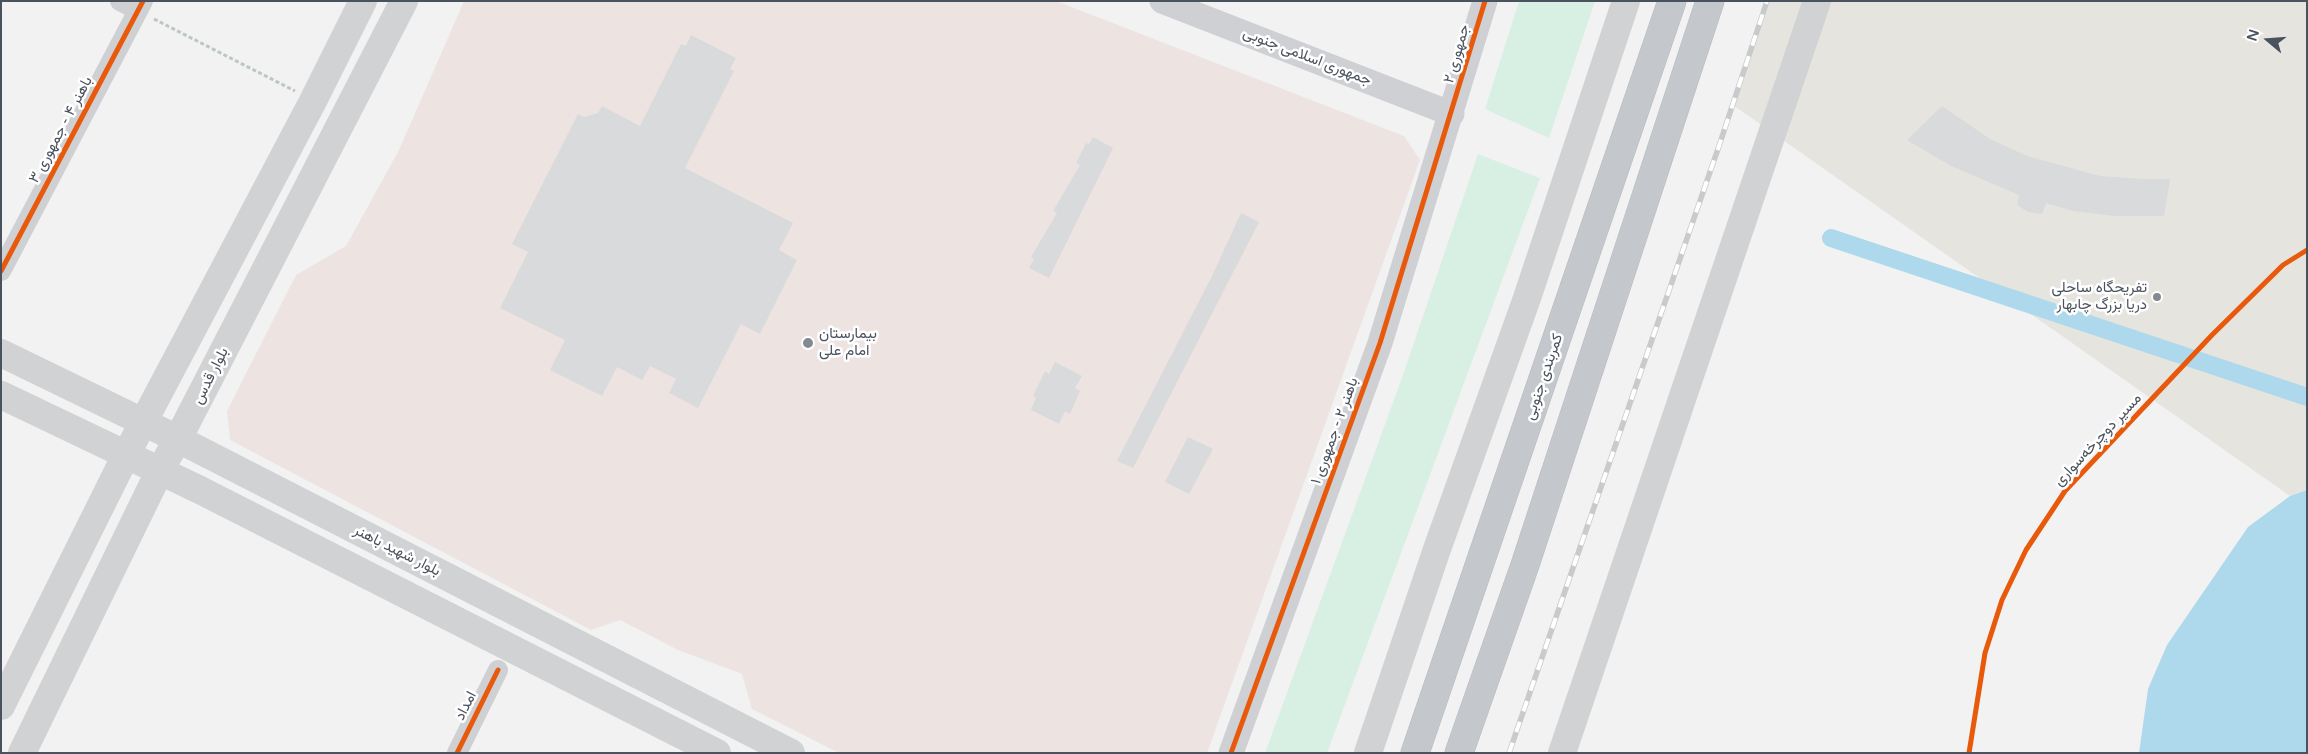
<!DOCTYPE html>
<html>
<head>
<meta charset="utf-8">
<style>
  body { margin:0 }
  #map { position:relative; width:2308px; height:754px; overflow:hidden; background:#f2f2f2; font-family:"Varela Round",sans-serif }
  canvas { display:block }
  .frame { position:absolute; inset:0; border:2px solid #4a525e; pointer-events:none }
  .north { position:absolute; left:2243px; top:15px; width:50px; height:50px; -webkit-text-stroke:4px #fff; paint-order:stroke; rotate:288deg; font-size:14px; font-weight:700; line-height:20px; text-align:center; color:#4a525e }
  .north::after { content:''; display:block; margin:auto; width:18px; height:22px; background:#4a525e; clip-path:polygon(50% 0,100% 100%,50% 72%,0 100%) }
</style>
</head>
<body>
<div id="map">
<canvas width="2308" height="754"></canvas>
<div class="frame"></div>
<div class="north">N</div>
</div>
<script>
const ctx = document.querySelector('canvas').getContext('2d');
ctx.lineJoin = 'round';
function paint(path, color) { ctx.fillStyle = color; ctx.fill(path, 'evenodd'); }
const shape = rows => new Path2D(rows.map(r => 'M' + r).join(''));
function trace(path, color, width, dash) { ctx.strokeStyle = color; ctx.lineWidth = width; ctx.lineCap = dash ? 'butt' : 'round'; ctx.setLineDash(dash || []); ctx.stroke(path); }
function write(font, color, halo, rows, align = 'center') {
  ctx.font = font + ' "Varela Round",Vazirmatn,sans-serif'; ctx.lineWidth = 5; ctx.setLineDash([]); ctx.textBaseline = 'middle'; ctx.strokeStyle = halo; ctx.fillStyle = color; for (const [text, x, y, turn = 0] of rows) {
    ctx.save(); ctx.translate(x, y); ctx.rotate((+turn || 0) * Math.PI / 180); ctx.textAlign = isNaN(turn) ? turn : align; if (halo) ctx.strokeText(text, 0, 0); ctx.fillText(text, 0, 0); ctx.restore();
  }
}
paint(shape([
  [464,1,1056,1,1404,136,1420,160,1207,753,839,753,752,709,742,674,678,650,620,620,591,630,230,440,227,411,296,275,346,246,399,150]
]), '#ede4e2');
paint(shape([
  [1519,1,1595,1,1549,138,1485,109],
  [1478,154,1540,178,1327,753,1265,753,1403,375]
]), '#d8f0e4');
paint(shape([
  [1769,1,2307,1,2307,490,2290,496,1733,105]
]), '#e5e4df');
paint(shape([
  [2307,490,2307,753,2139,753,2148,689,2167,645,2248,527,2290,496]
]), '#aed9ec');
trace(shape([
  [1831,238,2307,397]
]), '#aed9ec', 18);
paint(shape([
  [691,35,736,58,730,69,734,71,685,168,793,223,779,250,797,260,760,334,741,324,698,408,669,393,676,379,650,366,642,380,617,367,602,396,550,370,565,340,500,308,528,252,512,244,578,114,584,117,598,113,602,106,640,126,681,44,686,46],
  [1942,106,1990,139,2027,156,2100,176,2142,179,2170,179,2164,216,2115,216,2073,211,2046,203,2042,214,2028,212,2017,205,2019,195,1951,166,1907,140],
  [1093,137,1113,148,1049,278,1029,268,1034,259,1031,257,1057,213,1053,211,1080,165,1076,163,1086,143,1089,144],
  [1241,213,1259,222,1133,468,1117,461,1212,276],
  [1055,362,1082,376,1075,388,1080,391,1070,414,1065,411,1059,424,1031,410,1036,398,1033,396,1045,371,1049,374],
  [1188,437,1213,449,1189,494,1165,482]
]), '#d9dadc');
const trunk = shape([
  [1415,753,1672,1],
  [1459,753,1525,565,1710,1]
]);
trace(trunk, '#b7bac0', 29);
trace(shape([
  [154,19,295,91]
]), '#bcc7c4', 3, [4, 2.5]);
trace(shape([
  [120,1,138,10],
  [1,271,143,1],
  [457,753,498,670]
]), '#ced0d3', 20);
trace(shape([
  [1162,1,1452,114],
  [1231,753,1380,343,1485,1]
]), '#ced0d3', 25);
trace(shape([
  [1,353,178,439,791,753],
  [1,395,200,490,717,753],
  [1,706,126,455,313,101,363,1],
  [22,753,160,470,178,439,404,1],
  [1368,753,1436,552,1527,298,1626,1],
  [1562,753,1817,1]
]), '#d0d2d4', 28);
trace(trunk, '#c4c8cc', 28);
const rail = shape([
  [1509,753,1719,146,1767,1]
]);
trace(rail, '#c8cacc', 5.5);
trace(rail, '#fff', 4, [11]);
trace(shape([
  [1,271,143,1],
  [457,753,498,670],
  [1231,753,1380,343,1485,1],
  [1969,753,1985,653,2002,600,2026,550,2065,491,2212,335,2283,265,2307,250]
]), '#e8590c', 5);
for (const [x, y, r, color] of [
  [2157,297,5,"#858a92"],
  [808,343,6,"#858a92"]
]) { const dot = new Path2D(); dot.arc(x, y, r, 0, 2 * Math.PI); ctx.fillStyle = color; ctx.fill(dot); trace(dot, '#fff', 2); }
write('15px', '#4a525e', '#fff', [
  ["جمهوری ۲",1457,54,-74],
  ["جمهوری اسلامی جنوبی",1307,57,21],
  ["باهنر ۴ - جمهوری ۳",61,130,-62],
  ["بلوار قدس",211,376,-63],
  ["کمربندی جنوبی",1544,377,-71],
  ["باهنر ۲ - جمهوری ۱",1335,431,-70],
  ["مسیر دوچرخه‌سواری",2098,440,-47],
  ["بلوار شهید باهنر",397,551,27],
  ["امداد",466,706,-63]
]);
write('15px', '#4a525e', '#fff', [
  ["تفریحگاه ساحلی",2147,288],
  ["دریا بزرگ چابهار",2147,305],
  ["بیمارستان",819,334,"left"],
  ["امام علی",819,351,"left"]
], 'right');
</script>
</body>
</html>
